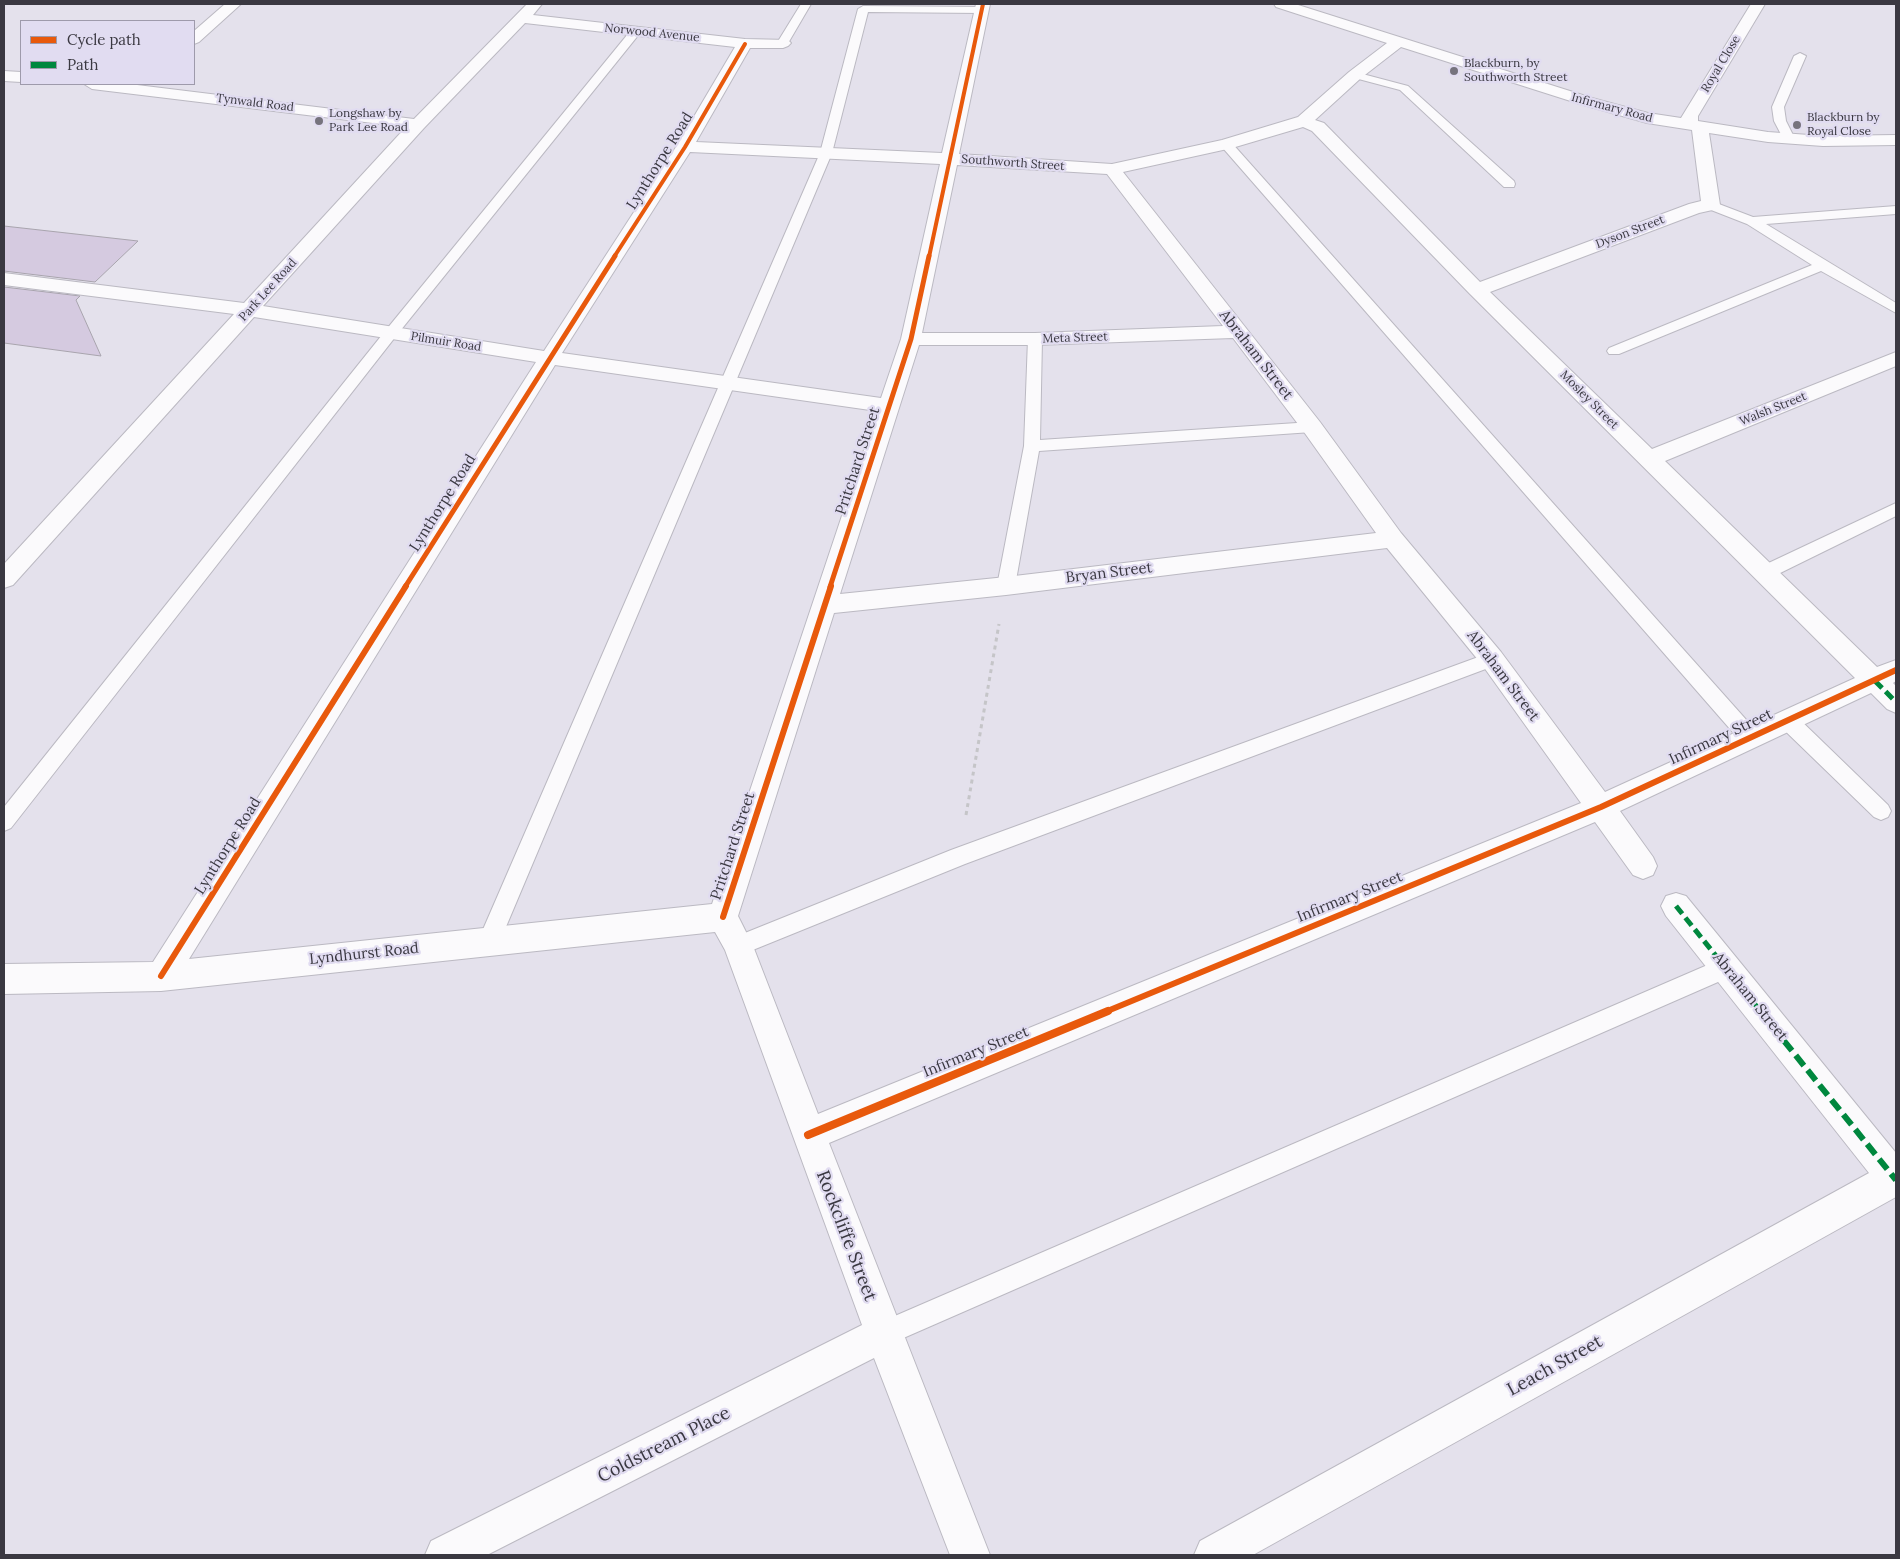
<!DOCTYPE html>
<html>
<head>
<meta charset="utf-8">
<style>
  body { margin:0 }
  #map { position:relative; width:1900px; height:1559px; overflow:hidden; background:#e4e1ec; font-family:Lora,serif }
  canvas { display:block }
  .frame { position:absolute; inset:0; border:5px solid #3a3841; pointer-events:none }
  .legend { position:absolute; left:20px; top:20px; width:175px; height:65px; box-sizing:border-box; background:#e1dcf1; border:1px solid #9e9aab; margin:0; padding:6px 9px; list-style:none; font-size:15px; color:#3a3841 }
  .legend li { display:flex; align-items:center; gap:10px; height:25px }
  .legend b { width:25px; border:1px solid #9e9aab }
</style>
</head>
<body>
<div id="map">
<canvas width="1900" height="1559"></canvas>
<div class="frame"></div>
<ul class="legend">
<li><b style="height:6px;background:#e8590c"></b>Cycle path</li>
<li><b style="height:6px;background:#00873e"></b>Path</li>
</ul>
</div>
<script>
const ctx = document.querySelector('canvas').getContext('2d');
ctx.lineJoin = 'round';
function paint(path, color) { ctx.fillStyle = color; ctx.fill(path, 'evenodd'); }
const shape = rows => new Path2D(rows.map(r => 'M' + r).join(''));
function trace(path, color, width, dash) { ctx.strokeStyle = color; ctx.lineWidth = width; ctx.lineCap = dash ? 'butt' : 'round'; ctx.setLineDash(dash || []); ctx.stroke(path); }
function write(font, color, halo, rows, align = 'center') {
  ctx.font = font + ' Lora,serif'; ctx.lineWidth = 4.5; ctx.setLineDash([]); ctx.textBaseline = 'middle'; ctx.strokeStyle = halo; ctx.fillStyle = color; for (const [text, x, y, turn = 0] of rows) {
    ctx.save(); ctx.translate(x, y); ctx.rotate((+turn || 0) * Math.PI / 180); ctx.textAlign = isNaN(turn) ? turn : align; if (halo) ctx.strokeText(text, 0, 0); ctx.fillText(text, 0, 0); ctx.restore();
  }
}
const building = shape([
  [4,226,138,241,95,282,4,271,4,226],
  [4,287,80,296,76,300,101,356,4,343,4,287]
]);
paint(building, '#d5cae0');
trace(building, '#a8a4ad', 1);
const lane = shape([
  [801,4,811,4,787,45,779,45,777,43,801,4],
  [863,6,982,7,987,10,982,13,868,12,832,153,500,941,497,948,489,951,481,948,478,941,820,153,858,9,863,6],
  [636,28,642,31,640,33,396,336,11,828,4,831,4,807,386,330,632,29,636,28],
  [1800,53,1806,56,1784,107,1786,121,1795,139,1789,143,1785,142,1774,121,1772,107,1794,56,1800,53],
  [1355,72,1408,86,1514,181,1515,184,1514,187,1504,187,1400,90,1351,77,1351,73,1355,72],
  [1226,140,1230,141,1758,733,1761,739,1758,745,1751,747,1744,745,1222,147,1220,144,1226,140],
  [1711,201,1753,217,1896,206,1896,214,1766,224,1896,303,1896,313,1821,271,1619,354,1609,354,1607,351,1609,348,1812,265,1747,224,1706,208,1704,205,1706,202,1711,201],
  [1035,334,1042,339,1040,440,1312,422,1318,423,1320,427,1318,431,1312,432,1039,451,1015,586,1012,591,1006,593,1000,591,997,586,1024,446,1028,339,1035,334],
  [1896,503,1896,516,1770,578,1764,580,1758,578,1755,573,1758,568,1896,503],
  [1492,652,1499,654,1501,659,1499,664,965,864,738,956,730,953,727,946,730,939,951,850,1492,652],
  [1787,712,1794,714,1888,805,1891,811,1888,817,1881,820,1874,817,1780,726,1777,720,1780,714,1787,712],
  [1726,957,1734,961,1737,968,1734,975,892,1343,883,1347,874,1343,870,1334,874,1325,1726,957]
]);
const street = shape([
  [225,4,241,4,199,42,194,44,194,31,225,4],
  [527,4,542,4,533,15,745,39,788,40,791,43,788,46,783,48,750,48,696,142,942,153,976,4,990,4,959,154,1112,164,1222,140,1298,117,1349,72,1387,43,1276,7,1274,4,1295,4,1592,98,1648,113,1681,118,1751,4,1765,4,1698,116,1698,121,1768,132,1823,136,1896,135,1896,145,1823,146,1768,142,1709,133,1720,205,1717,209,1699,213,1490,292,1652,449,1896,352,1896,366,1665,461,1877,667,1896,660,1896,681,1893,683,1896,686,1896,713,1887,709,1871,693,1620,811,1653,857,1657,866,1653,875,1643,879,1633,875,1595,822,829,1143,990,1555,950,1555,874,1358,487,1555,425,1555,431,1541,862,1325,725,950,715,932,161,991,4,994,4,964,153,962,536,362,254,317,13,585,4,588,4,564,234,314,4,285,4,273,244,303,406,127,92,89,84,84,129,84,414,119,527,4],
  [525,23,735,47,676,147,544,351,263,306,424,128,525,23],
  [1401,47,1580,104,1647,123,1692,130,1701,201,1689,204,1480,282,1324,123,1315,120,1361,78,1401,47],
  [1303,127,1312,131,1470,294,1855,678,1605,792,1501,652,1401,533,1320,422,1123,172,1232,148,1303,127],
  [690,152,940,164,901,339,881,398,562,353,690,152],
  [957,165,1107,174,1223,326,1035,333,922,333,957,165],
  [1233,338,1304,432,1376,533,1006,577,840,594,919,345,1035,345,1233,338],
  [555,365,877,411,712,904,189,959,555,365],
  [1387,548,1483,666,1581,803,818,1114,753,946,738,916,834,613,1006,595,1387,548],
  [4,71,21,72,21,82,4,81,4,71],
  [1676,893,1686,896,1896,1153,1896,1197,1253,1555,1194,1555,1200,1541,1869,1173,1666,916,1661,906,1666,896,1676,893]
]);
trace(lane, '#bbb9c2', 2);
trace(street, '#bbb9c2', 2);
trace(shape([
  [966,815,999,624]
]), '#c5c5c8', 3, [4, 4]);
paint(lane, '#fbfafc');
paint(street, '#fbfafc');
trace(shape([
  [1875,681,1896,702],
  [1676,906,1761,1012]
]), '#00873e', 5, [10, 5]);
trace(shape([
  [1760,1011,1896,1180]
]), '#00873e', 6, [13, 6]);
trace(shape([
  [614,257,685,147,745,44],
  [929,257,983,4]
]), '#e8590c', 4);
trace(shape([
  [405,587,615,256],
  [830,587,911,339,929,256]
]), '#e8590c', 5);
trace(shape([
  [723,917,831,586],
  [161,976,406,586],
  [1105,1012,1601,807,1896,670]
]), '#e8590c', 6);
trace(shape([
  [808,1135,1108,1011]
]), '#e8590c', 8);
for (const [x, y, r, color] of [
  [1454,71,5,"#76737d"],
  [319,121,5,"#76737d"],
  [1797,125,5,"#76737d"]
]) { const dot = new Path2D(); dot.arc(x, y, r, 0, 2 * Math.PI); ctx.fillStyle = color; ctx.fill(dot); trace(dot, '#e1dcf1', 2); }
write('12px', '#3a3841', '#e1dcf1', [
  ["Norwood Avenue",652,33,6],
  ["Royal Close",1721,64,-59],
  ["Tynwald Road",255,103,7],
  ["Infirmary Road",1612,108,15],
  ["Southworth Street",1013,163,4],
  ["Dyson Street",1630,232,-21],
  ["Park Lee Road",268,290,-48],
  ["Meta Street",1075,338,-2],
  ["Pilmuir Road",446,342,9],
  ["Mosley Street",1589,400,45],
  ["Walsh Street",1773,409,-22]
]);
write('12px', '#3a3841', '#e1dcf1', [
  ["Blackburn, by",1464,64],
  ["Southworth Street",1464,78],
  ["Longshaw by",329,114],
  ["Park Lee Road",329,128],
  ["Blackburn by",1807,118],
  ["Royal Close",1807,132]
], 'left');
write('15px', '#3a3841', '#e1dcf1', [
  ["Lynthorpe Road",660,161,-58],
  ["Abraham Street",1256,355,52],
  ["Pritchard Street",858,461,-72],
  ["Lynthorpe Road",443,503,-58],
  ["Bryan Street",1109,573,-7],
  ["Abraham Street",1503,676,53],
  ["Infirmary Street",1721,737,-25],
  ["Lynthorpe Road",228,846,-58],
  ["Pritchard Street",733,846,-72],
  ["Infirmary Street",1350,897,-22],
  ["Lyndhurst Road",364,954,-6],
  ["Abraham Street",1750,997,51],
  ["Infirmary Street",976,1052,-22]
]);
write('18px', '#3a3841', '#e1dcf1', [
  ["Rockcliffe Street",846,1236,69],
  ["Leach Street",1555,1366,-29],
  ["Coldstream Place",664,1445,-27]
]);
</script>
</body>
</html>
